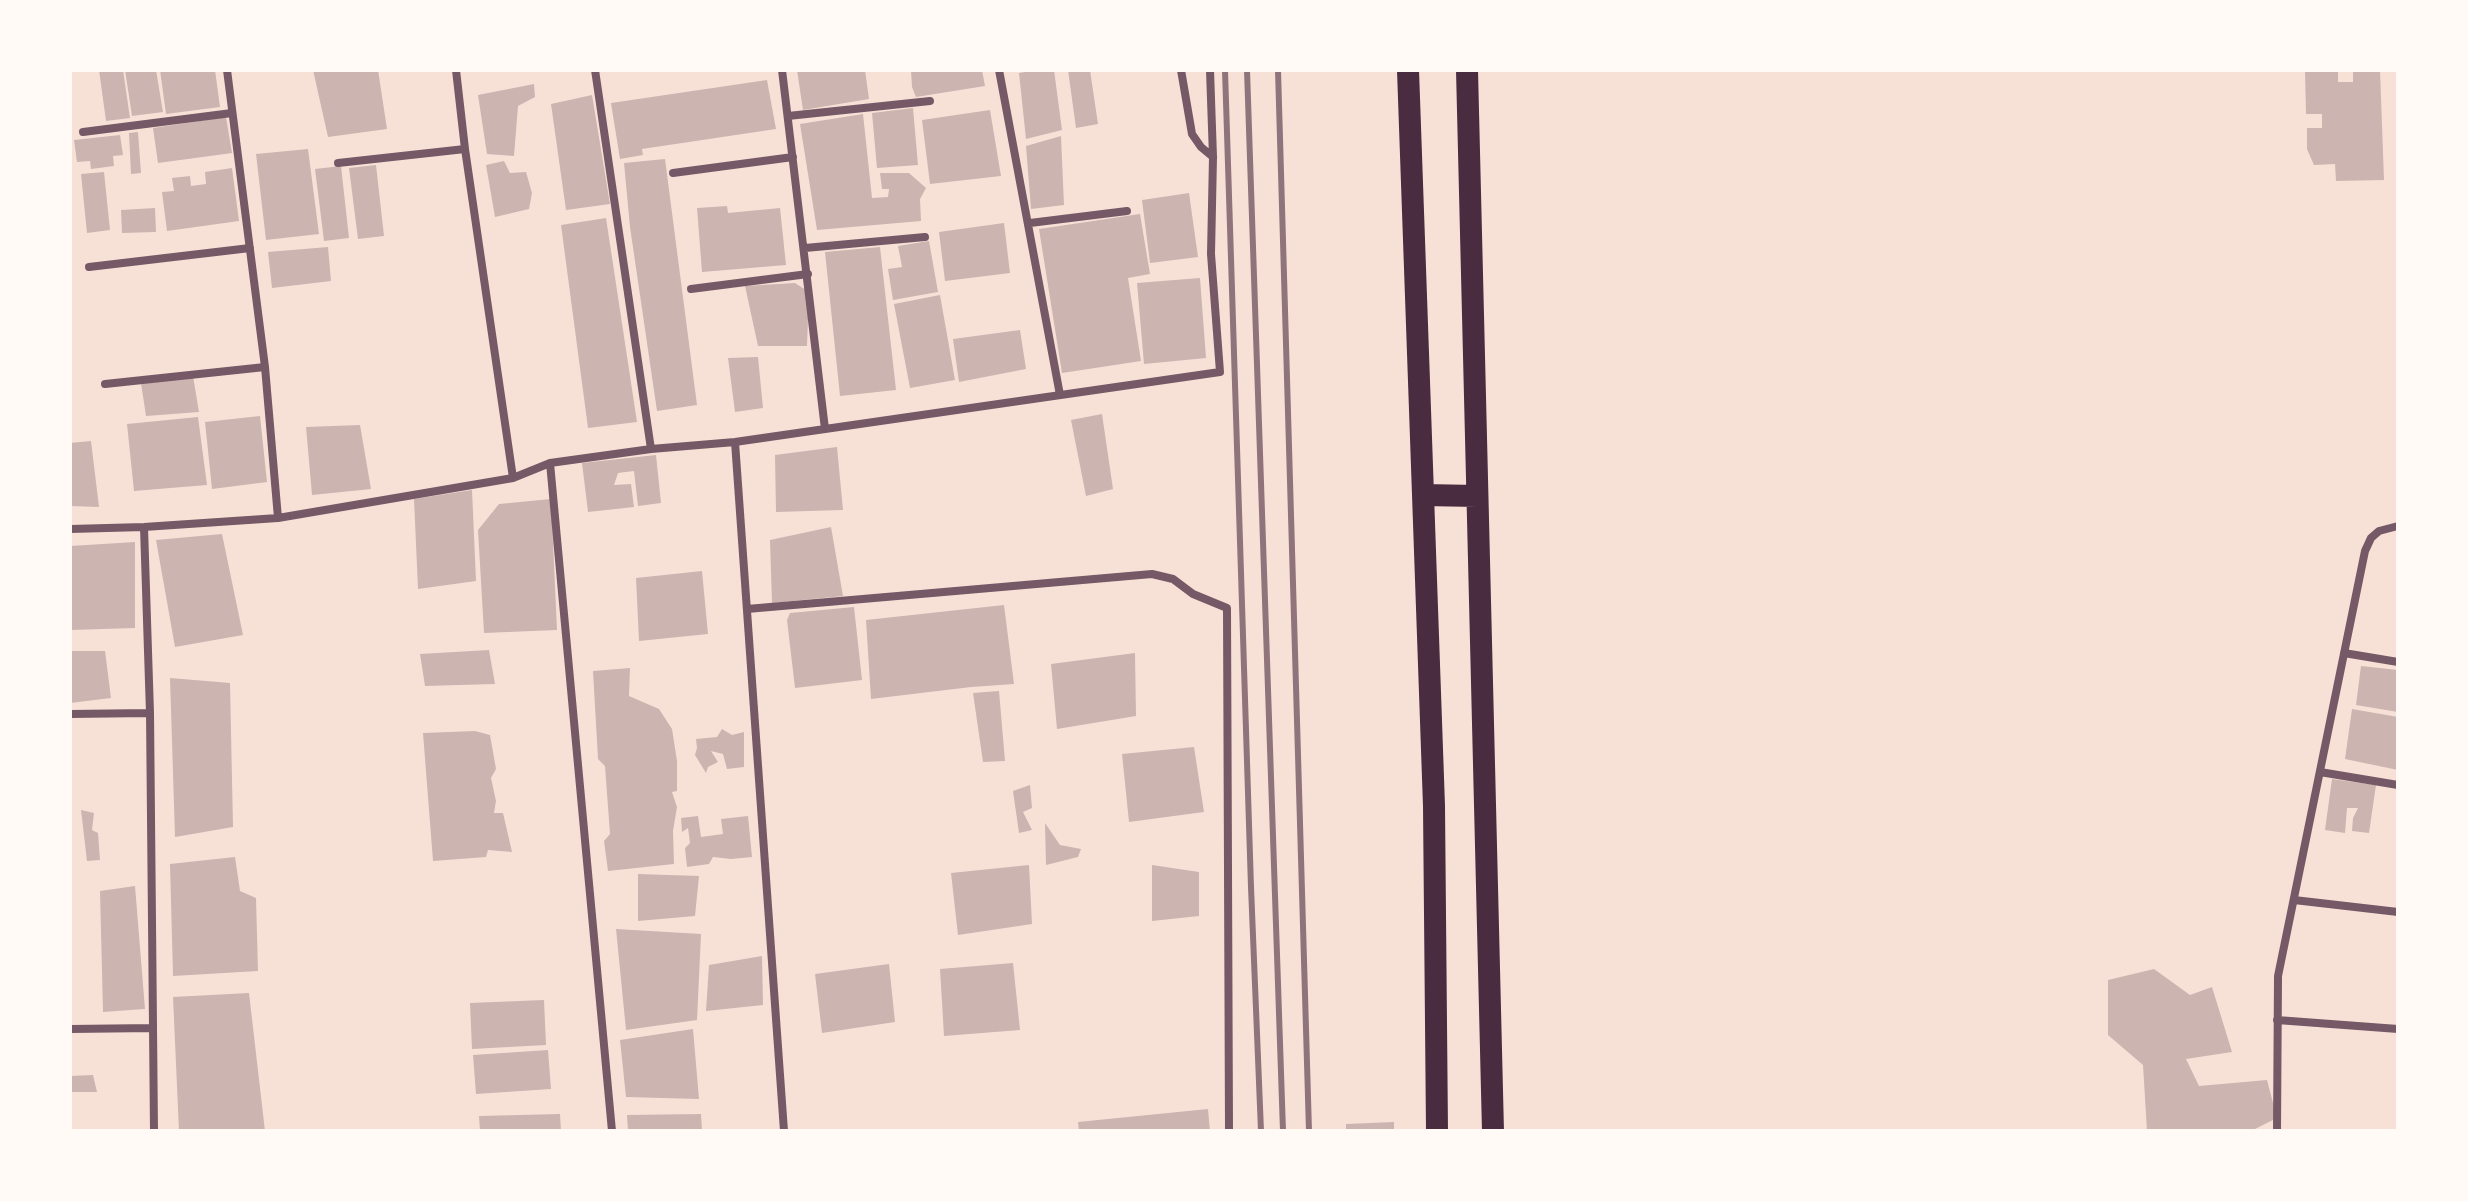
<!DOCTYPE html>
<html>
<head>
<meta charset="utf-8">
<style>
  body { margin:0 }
  #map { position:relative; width:2468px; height:1201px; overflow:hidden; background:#f7e1d7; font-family:Roboto,sans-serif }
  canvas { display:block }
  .frame { position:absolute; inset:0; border:72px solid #fffaf5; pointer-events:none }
</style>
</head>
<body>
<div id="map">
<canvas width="2468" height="1201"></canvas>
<div class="frame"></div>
</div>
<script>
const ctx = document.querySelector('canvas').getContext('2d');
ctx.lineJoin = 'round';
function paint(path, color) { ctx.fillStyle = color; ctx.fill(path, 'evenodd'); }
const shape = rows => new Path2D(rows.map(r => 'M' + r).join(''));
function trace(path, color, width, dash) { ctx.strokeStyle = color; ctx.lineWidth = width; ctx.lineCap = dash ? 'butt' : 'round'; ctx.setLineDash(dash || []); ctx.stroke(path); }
paint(shape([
  [99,70,123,70,130,118,106,121],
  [125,70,156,70,163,112,132,116],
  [160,70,215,70,220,107,166,114],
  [313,70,378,70,387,129,328,137],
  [797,70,865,70,869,99,803,110],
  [911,70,982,70,985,86,916,97,912,87],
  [1037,70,1054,70,1062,130,1026,139,1019,73],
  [1068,70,1090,70,1098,124,1076,128],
  [2305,70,2338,70,2338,82,2353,82,2353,70,2380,70,2384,180,2336,181,2335,164,2314,165,2307,149,2307,128,2322,128,2322,114,2306,114],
  [767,80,776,129,642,149,643,155,620,159,611,103],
  [534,84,535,97,518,106,514,156,487,154,478,95],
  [592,95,610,204,566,210,551,104],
  [913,108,918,165,877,168,872,113],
  [990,110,1001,176,930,184,922,120],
  [863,114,872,198,888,197,889,189,882,189,880,173,909,173,926,188,920,199,921,221,817,230,800,124],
  [226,117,232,153,158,163,153,128],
  [138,132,141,173,131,174,129,133],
  [120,135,123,155,113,156,114,166,91,169,90,161,77,162,74,140],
  [1061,136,1064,205,1031,209,1026,146],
  [308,149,319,234,266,240,256,154],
  [665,159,697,405,657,411,630,227,624,163],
  [504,161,510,173,526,172,532,193,529,209,495,217,486,165],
  [376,165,384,236,358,239,349,168],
  [341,166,349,238,324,241,315,169],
  [232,168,239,221,167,231,162,192,174,191,172,178,190,176,191,186,206,184,205,172],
  [104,172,110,230,87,233,81,174],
  [1189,193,1198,257,1150,263,1142,200],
  [727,206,728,213,780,208,786,265,702,272,697,208],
  [155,208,156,232,122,233,121,210],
  [1140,214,1150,274,1128,278,1141,361,1062,373,1039,229],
  [606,218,637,422,588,428,561,225],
  [1004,223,1010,273,945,281,939,232],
  [929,241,938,292,893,300,888,269,902,267,898,246],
  [328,247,331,281,272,288,268,252],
  [880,247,896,390,840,396,825,252],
  [1200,278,1206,358,1144,364,1137,283],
  [795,283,809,292,807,346,758,346,745,286],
  [940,295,955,380,910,388,894,304],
  [1020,330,1026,369,959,382,953,339],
  [758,357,763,408,735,412,728,358],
  [193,376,199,412,146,416,141,383],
  [1102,414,1113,489,1086,496,1071,420],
  [260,416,267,482,212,489,205,422],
  [198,417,207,485,134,491,127,424],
  [360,425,371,489,312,495,306,427],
  [91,441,99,507,70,506,70,443],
  [837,447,843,510,776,512,775,455],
  [656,455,661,503,638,506,634,471,618,473,614,485,631,484,634,507,588,512,582,463],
  [472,490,476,581,418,589,414,499],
  [551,499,557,630,484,633,478,530,499,504],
  [831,527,843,596,772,603,770,540],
  [222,534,243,635,175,647,156,540],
  [135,542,135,628,70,630,70,546],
  [702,571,708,634,639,641,636,578],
  [1004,605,1014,684,971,687,871,699,866,620],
  [854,607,862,680,795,688,787,620,790,613],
  [489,650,495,684,425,686,420,654],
  [70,651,105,651,111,698,70,703],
  [1135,653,1136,716,1057,729,1051,664],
  [2361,666,2398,670,2398,712,2356,705],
  [630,668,629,696,659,709,672,729,677,761,677,791,672,792,677,807,673,831,674,864,608,871,604,841,610,834,605,766,598,759,593,671],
  [170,678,230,683,233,827,175,837],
  [999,691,1005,761,983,762,973,693],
  [2352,709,2398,717,2398,770,2345,759],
  [722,729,732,735,744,732,744,767,727,769,723,754,711,751,718,762,708,767,706,773,695,755,697,748,696,739,717,737],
  [475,731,490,735,496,769,491,778,496,801,494,813,503,813,512,852,488,850,486,857,433,861,423,733],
  [1194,747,1204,812,1129,822,1122,754],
  [2332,779,2376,785,2369,833,2352,831,2353,818,2358,808,2347,808,2345,833,2325,830],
  [1030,785,1032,808,1023,812,1032,830,1019,833,1013,791],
  [81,810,94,813,92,830,98,833,100,860,87,861],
  [698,816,701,837,723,834,721,819,748,816,752,857,731,859,713,857,709,864,687,867,685,848,690,843,688,828,682,832,681,818],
  [1045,823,1060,845,1081,849,1078,857,1046,865],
  [235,857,240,891,256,898,258,971,173,976,170,864],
  [1029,865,1032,924,958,935,951,873],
  [1152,865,1199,872,1199,916,1152,921],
  [638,874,699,876,695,916,638,921],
  [135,886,145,1009,103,1012,100,891],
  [616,929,701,934,697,1020,626,1030],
  [762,956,763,1005,706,1011,709,965],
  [1013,963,1020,1030,944,1036,940,969],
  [889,964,895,1022,822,1033,815,974],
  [2154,969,2190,995,2212,987,2232,1052,2186,1059,2199,1086,2267,1080,2277,1118,2251,1131,2147,1131,2143,1065,2108,1035,2108,980],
  [249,993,265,1131,179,1131,173,997],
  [544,1000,546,1045,472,1049,470,1003],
  [693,1029,699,1099,626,1097,620,1040],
  [548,1050,551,1089,476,1094,473,1055],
  [93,1075,97,1092,70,1092,70,1076],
  [1208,1109,1210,1131,1079,1131,1078,1122],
  [560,1114,561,1131,480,1131,479,1116],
  [701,1114,702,1131,628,1131,627,1115],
  [1394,1122,1394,1131,1346,1131,1346,1124]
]), '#ccb4b1');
trace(shape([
  [227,70,265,367,278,518],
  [456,70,465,149,513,478],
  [595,70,651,449],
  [782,70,825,429],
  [999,70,1060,395],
  [1181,70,1192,134,1201,147,1213,157],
  [788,116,930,101],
  [83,132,232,113],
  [338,163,465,149],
  [673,173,793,157],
  [1030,223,1127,211],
  [805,248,925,237],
  [89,267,250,248],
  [691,289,808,274],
  [105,384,265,367],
  [735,442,784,1131],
  [550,463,612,1131],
  [144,527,150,713,154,1131],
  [70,529,144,527,278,518,513,478,550,463,651,449,735,442,1220,372,1211,254,1213,157,1210,70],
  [747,609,1152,574,1173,579,1193,594,1227,608,1229,1131],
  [2344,653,2398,662],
  [70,714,150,713],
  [2320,772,2398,785],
  [2294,900,2398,912],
  [2277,1020,2398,1029],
  [70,1029,153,1028],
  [2277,1131,2278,976,2365,551,2371,538,2379,531,2398,526]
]), '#755966', 8);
trace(shape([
  [1408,70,1434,806,1437,1131],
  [1467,70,1493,1131],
  [1423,495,1477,496]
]), '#4a2c40', 22);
trace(shape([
  [1225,70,1251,887,1261,1131],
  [1247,70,1283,1131],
  [1278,70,1309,1131]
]), '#8f747c', 6);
</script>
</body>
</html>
